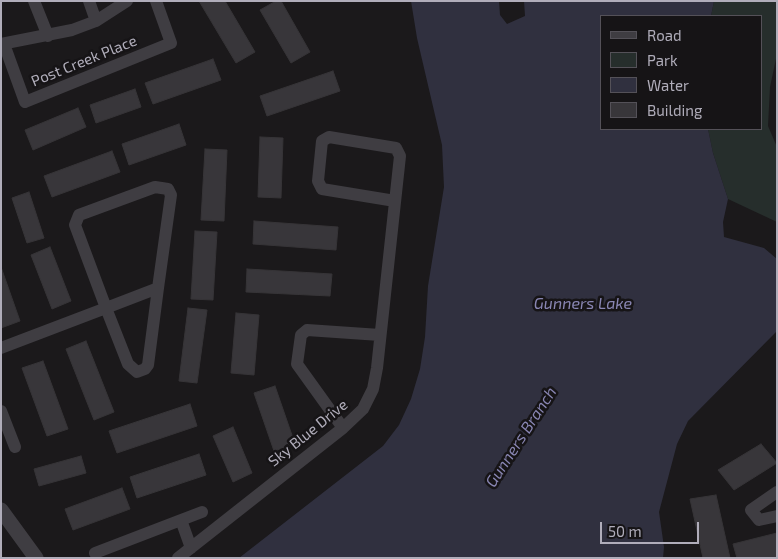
<!DOCTYPE html>
<html>
<head>
<meta charset="utf-8">
<style>
  body { margin:0 }
  #map { position:relative; width:778px; height:559px; overflow:hidden; background:#1b191b; font-family:"Exo 2",sans-serif }
  canvas { display:block }
  .frame { position:absolute; inset:0; border:2px solid #b0adba; pointer-events:none }
  .legend { position:absolute; left:600px; top:15px; width:162px; height:115px; box-sizing:border-box; background:#161416; border:1px solid #545158; margin:0; padding:6px 9px; list-style:none; font-size:15px; color:#b0adba }
  .legend li { display:flex; align-items:center; gap:10px; height:25px }
  .legend b { width:25px; border:1px solid #545158 }
  .scale { position:absolute; left:600px; top:522px; width:99px; height:22px; box-sizing:border-box; border:2px solid #b0adba; border-top:0; padding-left:6px; font-size:15px; line-height:18px; white-space:nowrap; color:#b0adba; -webkit-text-stroke:4px #161416; paint-order:stroke }
</style>
</head>
<body>
<div id="map">
<canvas width="778" height="559"></canvas>
<div class="frame"></div>
<ul class="legend">
<li><b style="height:6px;background:#3f3d42"></b>Road</li>
<li><b style="height:14px;background:#262e2c"></b>Park</li>
<li><b style="height:14px;background:#30303f"></b>Water</li>
<li><b style="height:14px;background:#38363a"></b>Building</li>
</ul>
<div class="scale">50 m</div>
</div>
<script>
const ctx = document.querySelector('canvas').getContext('2d');
ctx.lineJoin = 'round';
function paint(path, color) { ctx.fillStyle = color; ctx.fill(path, 'evenodd'); }
const shape = rows => new Path2D(rows.map(r => 'M' + r).join(''));
function trace(path, color, width, dash) { ctx.strokeStyle = color; ctx.lineWidth = width; ctx.lineCap = dash ? 'butt' : 'round'; ctx.setLineDash(dash || []); ctx.stroke(path); }
function write(font, color, halo, rows, align = 'center') {
  ctx.font = font + ' "Exo 2",sans-serif'; ctx.lineWidth = 5; ctx.setLineDash([]); ctx.textBaseline = 'middle'; ctx.strokeStyle = halo; ctx.fillStyle = color; for (const [text, x, y, turn = 0] of rows) {
    ctx.save(); ctx.translate(x, y); ctx.rotate((+turn || 0) * Math.PI / 180); ctx.textAlign = isNaN(turn) ? turn : align; if (halo) ctx.strokeText(text, 0, 0); ctx.fillText(text, 0, 0); ctx.restore();
  }
}
paint(shape([
  [714,1,777,1,777,54,770,87,768,126,777,147,777,222,728,199,713,153,708,129,762,129,762,16,711,16]
]), '#262e2c');
paint(shape([
  [411,1,499,1,500,15,507,24,525,16,524,1,714,1,711,16,602,16,602,129,708,129,713,153,728,199,723,222,724,237,764,248,777,259,776,332,688,421,677,444,659,512,664,547,663,558,239,558,383,446,399,425,411,399,420,369,425,337,428,286,444,187,442,145,417,38]
]), '#30303f');
const building = shape([
  [199,1,225,1,255,52,236,63,199,1],
  [276,1,281,1,310,52,291,63,260,10,276,1],
  [213,59,221,80,153,104,145,83,213,59],
  [333,71,340,91,267,116,260,96,333,71],
  [135,89,141,107,96,123,90,105,135,89],
  [78,108,86,127,33,150,25,130,78,108],
  [179,124,186,145,129,165,122,144,179,124],
  [260,137,283,138,281,198,258,197,260,137],
  [205,149,227,150,224,221,201,220,205,149],
  [112,151,120,172,52,197,44,176,112,151],
  [29,192,44,238,27,243,12,198,29,192],
  [254,221,338,227,336,250,253,244,254,221],
  [195,231,217,232,213,300,191,299,195,231],
  [50,247,71,301,52,309,31,255,50,247],
  [1,267,20,321,1,328,1,267],
  [247,269,332,274,330,296,246,292,247,269],
  [188,308,207,310,197,383,179,381,188,308],
  [236,313,259,315,254,375,231,373,236,313],
  [86,341,114,412,94,420,66,349,86,341],
  [43,361,68,429,47,436,22,368,43,361],
  [275,386,295,444,274,451,254,393,275,386],
  [190,404,197,426,117,453,109,431,190,404],
  [233,427,252,473,233,482,213,436,233,427],
  [761,444,777,463,734,490,718,470,761,444],
  [199,454,206,475,137,498,130,477,199,454],
  [81,456,86,473,39,486,34,469,81,456],
  [122,488,130,509,73,530,65,509,122,488],
  [716,495,730,558,703,558,690,499,716,495],
  [777,533,777,558,737,558,733,544,777,533]
]);
paint(building, '#38363a');
trace(building, '#363437', 1);
trace(shape([
  [34,1,48,36],
  [89,1,96,21],
  [1,44,72,30,96,21,127,1],
  [4,44,25,102,171,43,156,1],
  [1,348,106,308,158,288,171,195,168,189,155,187,79,215,75,225,106,308,128,364,137,372,145,369,148,365,158,288],
  [1,411,15,447],
  [343,428,297,364,301,335,307,330,380,335],
  [777,492,751,510,759,520,777,516],
  [181,520,202,512],
  [95,553,181,520,191,548],
  [178,558,343,428,363,409,373,389,377,368,400,156,396,148,329,137,322,141,318,181,322,189,395,201]
]), '#3f3d42', 12);
trace(shape([
  [1,510,36,558]
]), '#3f3d42', 15);
write('15px', '#b0adba', '#161416', [
  ["Post Creek Place",84,61,-22],
  ["Sky Blue Drive",308,433,-39]
]);
write('italic 16px', '#8986b3', '#161416', [
  ["Gunners Lake",583,304],
  ["Gunners Branch",521,437,-57]
]);
</script>
</body>
</html>
